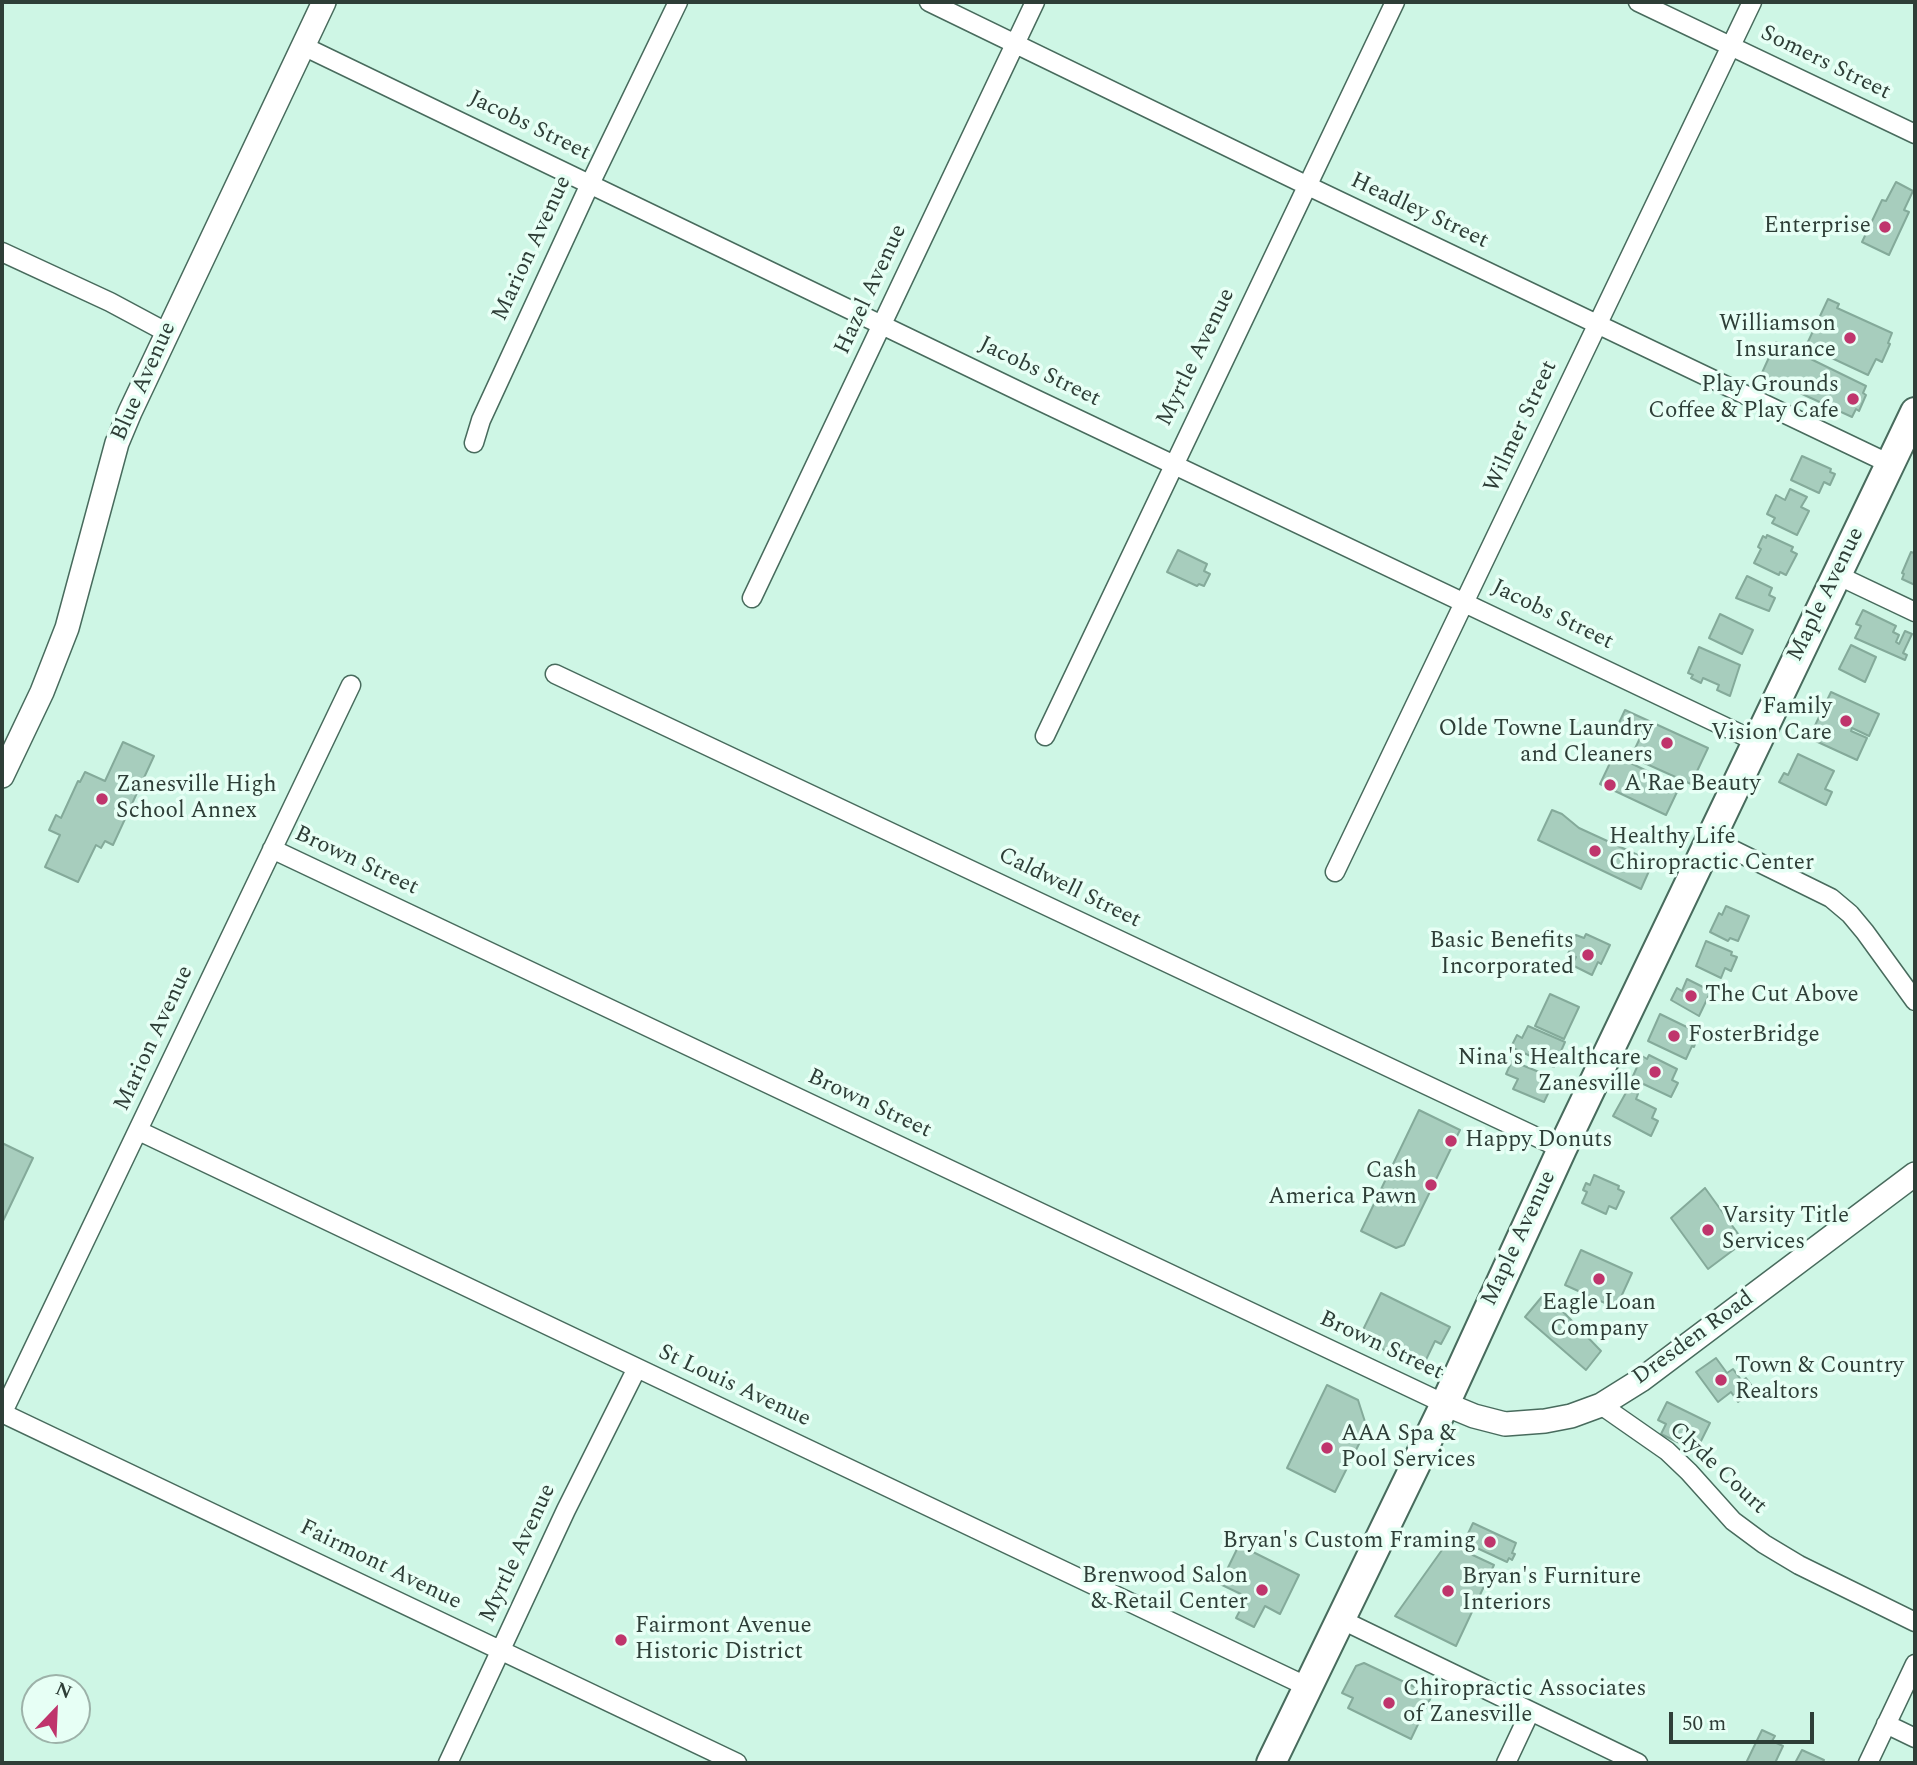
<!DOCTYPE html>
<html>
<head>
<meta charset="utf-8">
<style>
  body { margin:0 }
  #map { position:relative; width:1917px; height:1765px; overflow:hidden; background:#cef6e5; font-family:Spectral,serif }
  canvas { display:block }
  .frame { position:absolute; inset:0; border:4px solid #2e3e37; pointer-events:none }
  .north { position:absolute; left:21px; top:1674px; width:70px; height:70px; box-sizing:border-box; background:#e7fff5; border:2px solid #9db2a9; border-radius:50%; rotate:23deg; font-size:19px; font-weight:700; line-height:28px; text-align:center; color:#2e3e37 }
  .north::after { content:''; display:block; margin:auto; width:24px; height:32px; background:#bf356c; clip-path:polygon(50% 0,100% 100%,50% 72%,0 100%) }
  .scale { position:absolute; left:1669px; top:1712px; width:145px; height:32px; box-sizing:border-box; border:4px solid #2e3e37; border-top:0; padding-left:9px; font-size:21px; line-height:24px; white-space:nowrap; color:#2e3e37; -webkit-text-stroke:5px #e7fff5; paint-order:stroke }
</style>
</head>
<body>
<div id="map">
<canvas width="1917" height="1765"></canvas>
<div class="frame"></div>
<div class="north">N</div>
<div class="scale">50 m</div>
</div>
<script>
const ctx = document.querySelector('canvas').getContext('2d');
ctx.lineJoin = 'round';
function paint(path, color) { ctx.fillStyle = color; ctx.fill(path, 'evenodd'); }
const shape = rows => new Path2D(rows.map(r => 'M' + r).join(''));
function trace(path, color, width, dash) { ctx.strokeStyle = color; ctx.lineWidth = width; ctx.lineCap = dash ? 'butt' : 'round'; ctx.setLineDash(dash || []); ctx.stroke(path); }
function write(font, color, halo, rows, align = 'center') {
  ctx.font = font + ' Spectral,serif'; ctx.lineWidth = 7; ctx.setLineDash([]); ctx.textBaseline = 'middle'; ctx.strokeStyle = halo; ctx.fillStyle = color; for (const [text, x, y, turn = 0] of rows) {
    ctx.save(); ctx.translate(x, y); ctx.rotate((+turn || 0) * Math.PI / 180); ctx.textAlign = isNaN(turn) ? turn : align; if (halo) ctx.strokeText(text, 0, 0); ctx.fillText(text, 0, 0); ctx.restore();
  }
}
const building = shape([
  [1896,182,1913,191,1904,210,1909,212,1889,255,1862,242,1882,200,1886,201,1896,182],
  [1828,299,1839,304,1837,308,1892,333,1888,343,1890,344,1882,362,1876,359,1868,375,1806,346,1828,299],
  [1776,342,1866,386,1863,393,1866,395,1859,411,1856,409,1852,417,1761,375,1776,342],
  [1802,456,1831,469,1830,472,1835,474,1830,485,1824,482,1819,493,1791,480,1802,456],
  [1790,489,1807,497,1801,507,1809,511,1797,535,1772,523,1775,518,1767,514,1776,495,1785,500,1790,489],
  [1767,535,1793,547,1791,551,1797,554,1786,575,1780,572,1779,575,1754,563,1761,549,1758,547,1763,536,1766,538,1767,535],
  [1178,550,1207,564,1204,571,1210,574,1204,586,1199,584,1197,586,1167,572,1178,550],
  [1915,551,1915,585,1902,579,1904,574,1902,573,1911,552,1914,553,1915,551],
  [1747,576,1772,588,1769,595,1775,598,1769,611,1736,598,1747,576],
  [1863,610,1896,626,1893,632,1899,635,1896,642,1899,644,1905,631,1912,634,1903,653,1907,655,1905,660,1855,638,1861,626,1856,624,1863,610],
  [1720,614,1753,630,1742,654,1709,638,1720,614],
  [1851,645,1876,657,1865,682,1839,669,1851,645],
  [1699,647,1740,665,1730,696,1717,690,1719,685,1703,678,1701,683,1691,678,1693,675,1688,673,1699,647],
  [1831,692,1879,714,1869,736,1852,728,1851,731,1867,738,1857,760,1809,738,1831,692],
  [1625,710,1708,748,1691,784,1631,757,1640,738,1617,727,1625,710],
  [123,742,154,756,113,845,105,841,101,848,96,845,78,882,45,867,60,835,49,830,56,815,61,818,78,781,80,782,85,772,105,781,123,742],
  [1798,754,1834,771,1825,789,1832,792,1826,805,1779,782,1784,773,1788,775,1798,754],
  [1620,758,1672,783,1670,788,1677,792,1666,815,1600,784,1611,761,1617,764,1620,758],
  [1552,810,1562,814,1579,828,1653,862,1641,889,1538,840,1552,810],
  [1726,906,1749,916,1738,941,1730,938,1728,941,1710,932,1719,913,1722,915,1726,906],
  [1586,934,1610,945,1601,964,1598,962,1592,975,1572,965,1576,957,1568,954,1576,935,1584,938,1586,934],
  [1706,941,1732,952,1731,955,1737,957,1731,971,1725,968,1721,978,1696,966,1706,941],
  [1687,979,1711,991,1699,1016,1671,1000,1677,988,1682,991,1687,979],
  [1550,994,1579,1007,1564,1039,1535,1026,1550,994],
  [1660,1014,1699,1033,1694,1047,1692,1046,1686,1059,1648,1041,1660,1014],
  [1528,1026,1565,1042,1554,1067,1511,1047,1517,1035,1522,1038,1528,1026],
  [1649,1055,1677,1069,1672,1080,1678,1083,1671,1097,1637,1081,1638,1079,1633,1076,1642,1056,1647,1059,1649,1055],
  [1512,1061,1549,1076,1548,1078,1554,1081,1544,1102,1513,1089,1518,1079,1506,1074,1512,1061],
  [1628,1089,1638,1094,1636,1099,1656,1109,1652,1118,1658,1121,1651,1136,1613,1116,1628,1089],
  [1419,1110,1460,1130,1404,1245,1396,1248,1361,1231,1419,1110],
  [2,1143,33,1158,2,1223,2,1143],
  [1594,1175,1619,1186,1618,1189,1624,1192,1616,1209,1609,1206,1606,1214,1582,1203,1587,1192,1583,1190,1586,1183,1590,1185,1594,1175],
  [1705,1188,1744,1242,1708,1269,1671,1218,1705,1188],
  [1581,1250,1632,1273,1616,1308,1565,1285,1581,1250],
  [1381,1293,1450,1327,1441,1344,1435,1341,1422,1368,1359,1338,1381,1293],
  [1545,1293,1601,1351,1586,1370,1525,1317,1545,1293],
  [1716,1358,1727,1373,1733,1369,1742,1381,1746,1378,1755,1390,1738,1402,1731,1392,1718,1402,1696,1372,1716,1358],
  [1327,1385,1358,1400,1367,1428,1335,1492,1287,1468,1327,1385],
  [1667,1402,1710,1423,1696,1451,1661,1434,1666,1424,1658,1420,1667,1402],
  [1473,1523,1516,1543,1512,1553,1515,1554,1512,1560,1509,1558,1507,1562,1464,1542,1473,1523],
  [1447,1543,1494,1565,1456,1646,1395,1616,1447,1543],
  [1239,1545,1299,1575,1280,1614,1265,1606,1254,1627,1236,1618,1247,1597,1220,1584,1239,1545],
  [1364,1663,1432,1695,1411,1739,1348,1708,1353,1698,1342,1693,1356,1666,1364,1663],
  [1762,1730,1775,1736,1772,1741,1783,1746,1775,1763,1748,1763,1747,1761,1762,1730],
  [1802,1750,1824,1760,1822,1763,1795,1763,1802,1750]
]);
paint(building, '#a7cdbd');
trace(building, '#84aa9a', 2);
const minor = shape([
  [929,2,1306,185,1890,464],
  [1638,2,1915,134],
  [303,46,1027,395,1757,742],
  [2,252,110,302,166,332],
  [474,443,481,420,590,184,678,2],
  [1837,575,1915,612],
  [752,598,1035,2],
  [555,674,1562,1149],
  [1045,736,1395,2],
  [1711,839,1831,898,1850,914,1865,932,1915,1001],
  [272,849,1445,1404],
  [1335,872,1752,2],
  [139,1131,1308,1687],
  [1601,1405,1667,1451,1689,1472,1733,1521,1764,1544,1799,1565,1915,1622],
  [2,1413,737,1763],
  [2,1414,351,685],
  [1340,1619,1638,1763],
  [1886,1724,1915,1738],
  [448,1763,566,1510,637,1368],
  [1506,1763,1530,1712],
  [1868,1763,1915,1664]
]);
const tertiary = shape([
  [2,776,42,692,67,628,117,443,130,412,324,2],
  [1445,1404,1474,1416,1505,1424,1545,1421,1571,1416,1601,1405,1641,1380,1915,1174]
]);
const primary = shape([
  [1271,1763,1445,1404,1562,1149,1915,412]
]);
trace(minor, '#486b5d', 21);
trace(tertiary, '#486b5d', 26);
trace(primary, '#486b5d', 32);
trace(minor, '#fff', 18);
trace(tertiary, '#fff', 23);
trace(primary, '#fff', 28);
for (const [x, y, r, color] of [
  [1885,227,7,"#bf356c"],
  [1850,338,7,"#bf356c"],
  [1853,399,7,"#bf356c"],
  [1846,721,7,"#bf356c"],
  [1667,743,7,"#bf356c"],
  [1610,785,7,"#bf356c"],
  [102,799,7,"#bf356c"],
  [1595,851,7,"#bf356c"],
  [1588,955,7,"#bf356c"],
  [1691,996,7,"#bf356c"],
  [1674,1036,7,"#bf356c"],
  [1655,1072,7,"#bf356c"],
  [1451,1141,7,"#bf356c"],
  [1431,1185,7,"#bf356c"],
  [1708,1230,7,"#bf356c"],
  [1599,1279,7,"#bf356c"],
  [1721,1380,7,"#bf356c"],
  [1327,1448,7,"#bf356c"],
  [1490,1542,7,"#bf356c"],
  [1262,1590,7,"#bf356c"],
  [1448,1591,7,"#bf356c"],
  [621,1640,7,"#bf356c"],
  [1389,1703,7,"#bf356c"]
]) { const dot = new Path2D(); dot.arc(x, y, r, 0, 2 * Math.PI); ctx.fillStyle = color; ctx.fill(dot); trace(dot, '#e7fff5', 2.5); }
write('23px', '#2e3e37', '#e7fff5', [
  ["Somers Street",1825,64,26],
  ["Jacobs Street",529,127,26],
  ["Headley Street",1419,212,25],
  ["Marion Avenue",533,249,-65],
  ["Hazel Avenue",872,290,-65],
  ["Myrtle Avenue",1197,358,-64],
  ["Jacobs Street",1039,373,26],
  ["Blue Avenue",145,382,-66],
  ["Wilmer Street",1522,427,-65],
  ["Maple Avenue",1827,595,-64],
  ["Jacobs Street",1552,616,26],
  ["Brown Street",356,862,25],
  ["Caldwell Street",1069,889,26],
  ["Marion Avenue",155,1039,-65],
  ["Brown Street",869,1105,25],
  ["Maple Avenue",1520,1239,-65],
  ["Dresden Road",1694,1339,-36],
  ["Brown Street",1381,1347,25],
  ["St Louis Avenue",734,1387,25],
  ["Clyde Court",1717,1469,43],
  ["Myrtle Avenue",519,1554,-65],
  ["Fairmont Avenue",380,1566,26]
]);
write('23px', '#2e3e37', '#e7fff5', [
  ["Enterprise",1871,227,"right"],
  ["Williamson",1836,325,"right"],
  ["Insurance",1836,351,"right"],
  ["Play Grounds",1839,386,"right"],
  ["Coffee & Play Cafe",1839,412,"right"],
  ["Family",1832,708,"right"],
  ["Vision Care",1832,734,"right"],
  ["Olde Towne Laundry",1653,730,"right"],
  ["and Cleaners",1653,756,"right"],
  ["A'Rae Beauty",1624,785],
  ["Zanesville High",116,786],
  ["School Annex",116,812],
  ["Healthy Life",1609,838],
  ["Chiropractic Center",1609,864],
  ["Basic Benefits",1574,942,"right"],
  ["Incorporated",1574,968,"right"],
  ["The Cut Above",1705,996],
  ["FosterBridge",1688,1036],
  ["Nina's Healthcare",1641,1059,"right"],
  ["Zanesville",1641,1085,"right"],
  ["Happy Donuts",1465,1141],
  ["Cash",1417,1172,"right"],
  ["America Pawn",1417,1198,"right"],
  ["Varsity Title",1722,1217],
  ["Services",1722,1243],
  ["Eagle Loan",1599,1304,"center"],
  ["Company",1599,1330,"center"],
  ["Town & Country",1735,1367],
  ["Realtors",1735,1393],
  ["AAA Spa &",1341,1435],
  ["Pool Services",1341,1461],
  ["Bryan's Custom Framing",1476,1542,"right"],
  ["Brenwood Salon",1248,1577,"right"],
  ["& Retail Center",1248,1603,"right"],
  ["Bryan's Furniture",1462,1578],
  ["Interiors",1462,1604],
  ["Fairmont Avenue",635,1627],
  ["Historic District",635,1653],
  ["Chiropractic Associates",1403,1690],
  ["of Zanesville",1403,1716]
], 'left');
</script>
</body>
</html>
